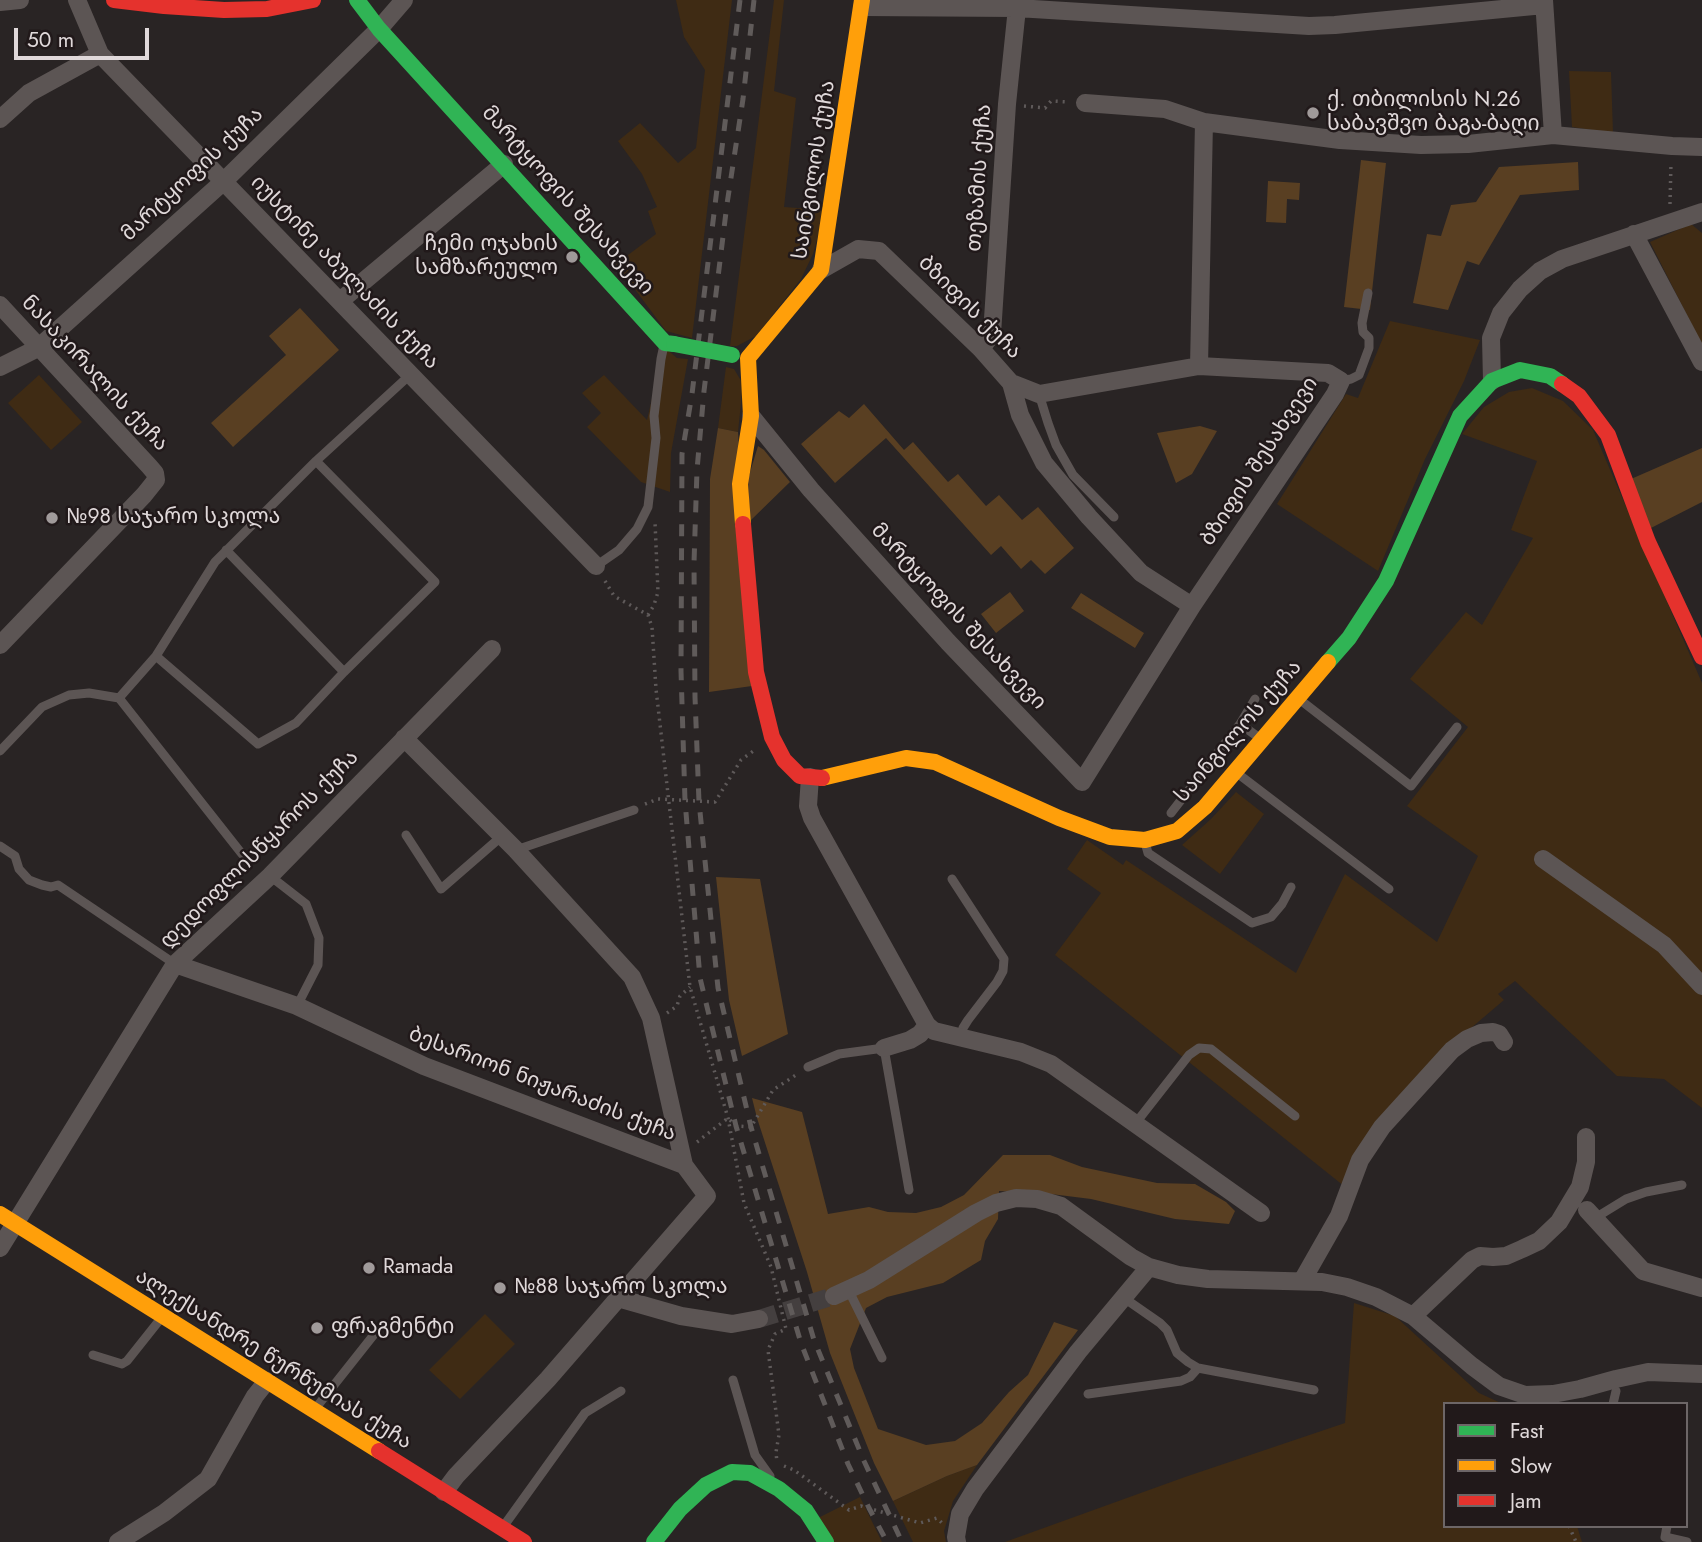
<!DOCTYPE html>
<html>
<head>
<meta charset="utf-8">
<style>
  body { margin:0 }
  #map { position:relative; width:1702px; height:1542px; overflow:hidden; background:#292424; font-family:Jost,sans-serif }
  canvas { display:block }
  .legend { position:absolute; left:1443px; top:1402px; width:245px; height:126px; box-sizing:border-box; background:#21191a; border:2px solid #6d6667; margin:0; padding:9px 12px; list-style:none; font-size:21px; color:#e0d9da }
  .legend li { display:flex; align-items:center; gap:14px; height:35px }
  .legend b { width:35px; border:2px solid #6d6667 }
  .scale { position:absolute; left:14px; top:28px; width:135px; height:32px; box-sizing:border-box; border:4px solid #e0d9da; border-top:0; padding-left:9px; font-size:21px; line-height:24px; white-space:nowrap; color:#e0d9da; -webkit-text-stroke:5px #21191a; paint-order:stroke }
</style>
</head>
<body>
<div id="map">
<canvas width="1702" height="1542"></canvas>
<ul class="legend">
<li><b style="height:9px;background:#30b455"></b>Fast</li>
<li><b style="height:9px;background:#ff9f0a"></b>Slow</li>
<li><b style="height:9px;background:#e5322d"></b>Jam</li>
</ul>
<div class="scale">50 m</div>
</div>
<script>
const ctx = document.querySelector('canvas').getContext('2d');
ctx.lineJoin = 'round';
function paint(path, color) { ctx.fillStyle = color; ctx.fill(path, 'evenodd'); }
const shape = rows => new Path2D(rows.map(r => 'M' + r).join(''));
function trace(path, color, width, dash) { ctx.strokeStyle = color; ctx.lineWidth = width; ctx.lineCap = dash ? 'butt' : 'round'; ctx.setLineDash(dash || []); ctx.stroke(path); }
function write(font, color, halo, rows, align = 'center') {
  ctx.font = font + ' Jost,"Noto Sans Georgian",sans-serif'; ctx.lineWidth = 5; ctx.setLineDash([]); ctx.textBaseline = 'middle'; ctx.strokeStyle = halo; ctx.fillStyle = color; for (const [text, x, y, turn = 0] of rows) {
    ctx.save(); ctx.translate(x, y); ctx.rotate((+turn || 0) * Math.PI / 180); ctx.textAlign = isNaN(turn) ? turn : align; if (halo) ctx.strokeText(text, 0, 0); ctx.fillText(text, 0, 0); ctx.restore();
  }
}
paint(shape([
  [676,0,732,0,692,338,666,331,616,264,656,234,648,211,657,207,642,174,618,141,640,123,678,163,696,148,705,70,684,37],
  [774,0,784,0,774,91,796,98,784,207,825,210,813,254,801,279,756,336,737,346,730,346],
  [1569,71,1611,72,1613,133,1572,127],
  [1691,224,1702,233,1702,345,1650,242],
  [1390,321,1480,340,1464,381,1425,459,1378,571,1277,504,1346,394,1358,398],
  [664,347,677,358,688,359,671,453,670,492,641,482,587,427,601,413,582,393,604,375,647,420],
  [726,367,734,369,743,384,738,432,718,428],
  [39,375,82,422,51,450,8,403],
  [1532,388,1563,401,1593,430,1702,683,1702,1108,1664,1079,1617,1076,1515,981,1498,994,1504,1000,1464,1034,1344,1186,1055,955,1101,893,1067,869,1087,840,1123,865,1126,860,1296,973,1345,874,1437,942,1478,856,1407,806,1468,727,1410,679,1466,612,1482,625,1533,538,1511,530,1537,461,1462,434,1484,407,1509,392],
  [1236,792,1264,814,1220,874,1182,845,1211,819],
  [1354,1303,1395,1316,1479,1393,1503,1404,1445,1404,1445,1526,1577,1526,1582,1542,1005,1542,1185,1477,1345,1423],
  [485,1314,515,1344,460,1399,429,1370],
  [977,1465,953,1501,944,1531,946,1542,913,1542,893,1501,947,1476],
  [860,1497,882,1542,834,1542,818,1518]
]), '#3f2b14');
paint(shape([
  [1361,160,1386,163,1370,310,1344,307],
  [1578,162,1579,190,1520,195,1479,265,1467,261,1448,310,1413,303,1427,234,1441,236,1451,205,1476,202,1499,167],
  [1268,181,1300,183,1299,200,1287,199,1286,223,1266,222],
  [300,308,339,350,233,447,211,423,286,355,269,336],
  [864,404,904,450,913,442,948,482,958,474,986,506,999,495,1022,520,1038,507,1074,548,1045,574,1031,560,1021,569,1001,546,991,555,886,438,835,483,801,444,839,411,849,418],
  [1200,426,1217,431,1192,474,1176,483,1157,433],
  [718,428,738,432,752,686,709,692,710,479],
  [758,446,764,450,790,482,750,521,748,479],
  [1702,448,1702,502,1649,529,1631,479],
  [1010,592,1024,611,996,633,981,614],
  [1081,593,1144,633,1135,648,1071,608],
  [716,877,760,879,788,1034,742,1056,729,1000],
  [752,1098,802,1112,828,1214,869,1207,888,1212,916,1213,941,1207,964,1195,1003,1155,1050,1155,1082,1167,1157,1183,1195,1184,1226,1202,1235,1211,1229,1224,1175,1219,1091,1199,1051,1194,999,1191,998,1219,985,1241,981,1260,943,1283,887,1297,866,1308,850,1349,854,1368,878,1429,926,1445,955,1441,982,1423,1009,1392,1028,1375,1054,1322,1078,1330,977,1465,947,1476,893,1501,874,1463,830,1353,807,1272,757,1118]
]), '#593f22');
trace(shape([
  [759,1319,834,1296]
]), '#443f3f', 18, [18, 9]);
trace(shape([
  [1024,106,1045,108,1051,101,1069,102],
  [1670,204,1671,162],
  [605,581,614,596,648,615,652,627,656,689,690,987,728,1118,744,1203,771,1267,786,1329,775,1334,768,1350,779,1435,776,1452,777,1463],
  [648,615,654,605,658,592,655,522],
  [645,804,658,799,715,802,741,760,756,749],
  [667,1013,677,1006,680,996,690,987],
  [697,1142,728,1118,736,1126,751,1127,773,1090,799,1073],
  [784,1466,794,1470,849,1510,861,1506,920,1523,937,1518,942,1523],
  [1569,1526,1576,1542]
]), '#5f5a5a', 3.5, [2, 5]);
trace(shape([
  [1341,381,1351,379,1359,375,1369,348,1369,338,1363,332,1362,323,1368,293],
  [1039,394,1048,423,1056,445,1073,475,1114,517],
  [226,550,344,672],
  [596,566,619,550,637,529,648,507,656,438,654,416,661,359,664,345],
  [156,656,258,744,296,723,344,672,435,582,316,461],
  [119,698,156,656,215,562,316,461,411,374],
  [1299,699,1411,786,1457,727],
  [1240,724,1261,739],
  [0,751,42,707,69,695,89,693,119,698,242,854],
  [1237,773,1389,889],
  [1171,813,1240,724,1255,699],
  [406,835,441,889,502,836],
  [1145,842,1148,853,1252,923,1271,917,1282,904,1291,887],
  [0,846,15,856,19,869,29,880,42,885,51,887,58,885,175,964],
  [516,850,634,810],
  [270,876,306,904,319,938,318,965,297,1006],
  [952,879,1004,959,1003,971,997,982,968,1020,963,1028,961,1037],
  [808,1067,839,1054,884,1048,909,1190],
  [1135,1124,1189,1055,1199,1048,1211,1049,1295,1116],
  [1595,1218,1626,1199,1646,1192,1682,1185],
  [848,1289,882,1358],
  [1124,1298,1160,1323,1167,1330,1177,1353,1188,1362,1198,1368,1314,1390],
  [93,1355,122,1364,127,1361,162,1317],
  [733,1380,755,1455,770,1476],
  [1088,1394,1181,1381,1190,1377,1198,1368],
  [1613,1404,1616,1391],
  [315,1409,376,1332],
  [1667,1526,1665,1537,1687,1542],
  [503,1527,585,1413,621,1391]
]), '#5c5554', 9);
trace(shape([
  [77,0,100,54,596,566],
  [1544,0,1553,135],
  [0,2,20,0],
  [862,7,1017,8,1309,26,1335,25,1544,5],
  [1085,103,1165,109,1204,122,1340,140,1421,145,1468,144,1553,135,1672,146,1702,147],
  [0,119,29,93,100,54],
  [1634,234,1702,362],
  [821,270,858,249,879,251,981,349,1011,383,1020,415,1044,463,1089,517,1141,573,1192,606],
  [340,301,504,164],
  [0,305,149,466,155,473,156,480,144,495,0,645],
  [981,349,992,334,1007,104,1017,8],
  [1199,366,1204,122],
  [0,367,38,348,224,181,379,29,404,0],
  [1492,381,1491,338,1501,313,1520,289,1540,271,1562,259,1702,212],
  [751,416,811,490,948,642,1082,782,1192,606,1335,394,1341,381,1328,373,1199,366,1039,394,1011,383],
  [404,738,516,850,632,977,651,1018,684,1165],
  [810,777,808,806,812,818,927,1025,934,1031,1021,1052,1051,1064,1261,1213],
  [1543,859,1664,945,1702,986],
  [175,964,297,1006,424,1066,684,1165,707,1196,548,1379,456,1476,444,1492],
  [884,1048,910,1040,920,1034,927,1025],
  [1587,1210,1643,1271,1702,1288],
  [0,1248,175,964,270,876,492,649],
  [1302,1281,1339,1216,1360,1160,1382,1127,1452,1050,1467,1039,1481,1033,1493,1032,1499,1034,1504,1042],
  [834,1296,869,1280,976,1213,996,1203,1016,1198,1037,1199,1061,1206,1131,1257,1149,1267,1178,1275,1208,1279,1322,1282,1347,1287,1376,1297,1413,1316,1472,1366,1499,1386,1525,1395,1553,1394,1580,1389,1616,1379,1648,1372,1702,1374],
  [618,1298,681,1316,732,1324,759,1319],
  [1413,1316,1472,1260,1480,1256,1493,1257,1506,1256,1522,1249,1539,1241,1559,1222,1580,1187,1586,1162,1586,1137],
  [118,1542,164,1513,208,1479,255,1396,267,1381],
  [957,1542,956,1537,960,1514,975,1489,1078,1352,1149,1267]
]), '#5c5554', 18);
trace(shape([
  [357,0,379,29,665,343,674,344],
  [1328,662,1349,638,1386,581,1460,416,1492,381,1520,370,1550,376,1562,384],
  [654,1542,680,1509,706,1485,732,1472,750,1473,779,1489,806,1511,826,1542]
]), '#30b455', 16);
trace(shape([
  [743,524,740,484,751,416,748,358,821,270,862,0],
  [822,778,906,758,935,762,1059,818,1110,837,1145,840,1177,831,1205,807,1328,662],
  [0,1214,379,1451]
]), '#ff9f0a', 16);
trace(shape([
  [114,0,164,6,224,10,267,9,313,0],
  [1562,384,1579,396,1608,435,1648,542,1702,657],
  [743,524,756,672,772,737,784,760,800,776,822,778],
  [379,1451,524,1542]
]), '#e5322d', 16);
trace(shape([
  [740,0,692,394,682,454,681,671,685,801,700,978,736,1126,801,1343,848,1464,869,1508,887,1542],
  [754,0,743,99,727,204,704,391,697,470,694,563,695,697,699,802,718,988,751,1127,814,1340,864,1461,902,1542]
]), '#605b5a', 5, [12, 12]);
trace(shape([
  [674,344,732,355]
]), '#30b455', 16);
for (const [x, y, r, color] of [
  [1313,113,7,"#a09a9a"],
  [572,257,7,"#a09a9a"],
  [52,518,7,"#a09a9a"],
  [369,1268,7,"#a09a9a"],
  [500,1288,7,"#a09a9a"],
  [317,1328,7,"#a09a9a"]
]) { const dot = new Path2D(); dot.arc(x, y, r, 0, 2 * Math.PI); ctx.fillStyle = color; ctx.fill(dot); trace(dot, '#21191a', 2.5); }
write('21px', '#e0d9da', '#21191a', [
  ["ქ. თბილისის N.26",1327,101],
  ["საბავშვო ბაგა-ბაღი",1327,125],
  ["ჩემი ოჯახის",558,245,"right"],
  ["სამზარეულო",558,269,"right"],
  ["№98 საჯარო სკოლა",66,518],
  ["Ramada",383,1268],
  ["№88 საჯარო სკოლა",514,1288],
  ["ფრაგმენტი",331,1328]
], 'left');
write('21px', '#e0d9da', '#21191a', [
  ["საინგილოს ქუჩა",815,170,-81],
  ["მარტყოფის ქუჩა",193,175,-43],
  ["თეზამის ქუჩა",980,178,-86],
  ["მარტყოფის შესახვევი",567,201,48],
  ["იუსტინე აბულაძის ქუჩა",344,273,46],
  ["ბზიფის ქუჩა",969,308,45],
  ["ნასაკირალის ქუჩა",94,374,47],
  ["ბზიფის შესახვევი",1260,462,-57],
  ["მარტყოფის შესახვევი",958,617,47],
  ["საინგილოს ქუჩა",1239,732,-49],
  ["დედოფლისწყაროს ქუჩა",260,850,-45],
  ["ბესარიონ ნიჟარაძის ქუჩა",542,1085,21],
  ["ალექსანდრე წურწუმიას ქუჩა",273,1360,32]
]);
</script>
</body>
</html>
